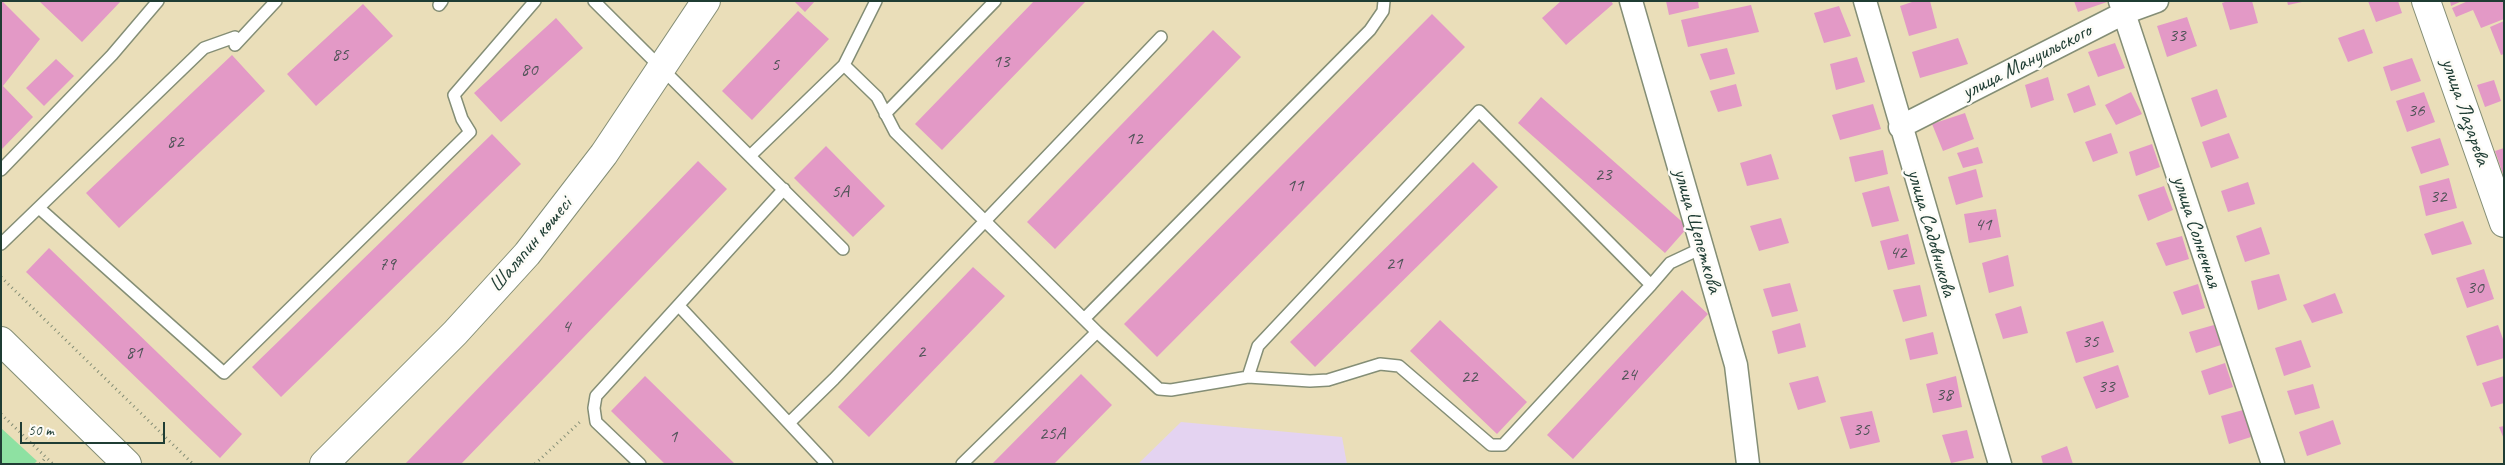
<!DOCTYPE html>
<html>
<head>
<meta charset="utf-8">
<style>
  body { margin:0 }
  #map { position:relative; width:2505px; height:465px; overflow:hidden; background:#eadeb9; font-family:Caveat,sans-serif }
  canvas { display:block }
  .frame { position:absolute; inset:0; border:2px solid #1f3d34; pointer-events:none }
  .scale { position:absolute; left:20px; top:422px; width:145px; height:22px; box-sizing:border-box; border:2px solid #1f3d34; border-top:0; padding-left:6px; font-size:15px; line-height:18px; white-space:nowrap; color:#1f3d34; -webkit-text-stroke:4px #fdfcf7; paint-order:stroke }
</style>
</head>
<body>
<div id="map">
<canvas width="2505" height="465"></canvas>
<div class="frame"></div>
<div class="scale">50 m</div>
</div>
<script>
const ctx = document.querySelector('canvas').getContext('2d');
ctx.lineJoin = 'round';
function paint(path, color) { ctx.fillStyle = color; ctx.fill(path, 'evenodd'); }
const shape = rows => new Path2D(rows.map(r => 'M' + r).join(''));
function trace(path, color, width, dash) { ctx.strokeStyle = color; ctx.lineWidth = width; ctx.lineCap = dash ? 'butt' : 'round'; ctx.setLineDash(dash || []); ctx.stroke(path); }
function write(font, color, halo, rows, align = 'center') {
  ctx.font = font + ' Caveat,sans-serif'; ctx.lineWidth = 5; ctx.setLineDash([]); ctx.textBaseline = 'middle'; ctx.strokeStyle = halo; ctx.fillStyle = color; for (const [text, x, y, turn = 0] of rows) {
    ctx.save(); ctx.translate(x, y); ctx.rotate((+turn || 0) * Math.PI / 180); ctx.textAlign = isNaN(turn) ? turn : align; if (halo) ctx.strokeText(text, 0, 0); ctx.fillText(text, 0, 0); ctx.restore();
  }
}
paint(shape([
  [1181,422,1342,437,1347,464,1138,464]
]), '#e4d3f1');
paint(shape([
  [1,428,37,461,34,464,1,464]
]), '#8ee1a2');
paint(shape([
  [2,1,40,39,3,86,33,117,1,150],
  [39,1,121,1,82,42],
  [794,1,815,1,805,12],
  [1034,1,1086,1,942,150,915,124],
  [1561,1,1611,1,1613,4,1566,45,1542,18],
  [1666,1,1698,1,1699,8,1669,15],
  [1915,1,1930,1,1937,28,1909,36,1900,6],
  [2074,1,2107,1,2107,2,2078,12],
  [2228,1,2252,1,2258,23,2230,30,2222,3],
  [2287,1,2302,1,2302,2,2288,5],
  [2368,1,2398,1,2402,13,2376,22],
  [2450,1,2462,1,2451,6],
  [2468,1,2504,1,2504,19,2481,28,2473,10,2456,17,2452,8],
  [363,4,393,36,316,106,287,74],
  [1751,5,1759,32,1688,47,1681,20],
  [1839,6,1851,36,1824,43,1814,13],
  [798,11,829,39,752,120,722,91],
  [1432,14,1465,47,1157,357,1124,324],
  [2187,17,2197,46,2167,57,2157,26],
  [556,18,583,48,501,122,474,93],
  [2504,21,2504,54,2501,55,2490,27],
  [2364,29,2373,53,2348,62,2338,38],
  [1213,30,1241,57,1055,249,1027,222],
  [1958,38,1968,64,1920,78,1912,52],
  [2115,43,2125,68,2098,77,2088,52],
  [1727,48,1735,74,1710,80,1700,54],
  [232,55,265,91,119,228,86,193],
  [1857,57,1865,82,1836,90,1830,64],
  [2412,58,2421,81,2391,91,2383,67],
  [56,59,74,76,44,106,26,88],
  [2048,77,2054,100,2031,108,2025,85],
  [2494,80,2501,101,2485,107,2477,85],
  [1736,84,1742,106,1718,112,1710,91],
  [2089,85,2096,105,2074,113,2067,94],
  [2217,89,2227,117,2201,127,2191,98],
  [2131,92,2142,114,2116,125,2105,105],
  [2424,92,2435,122,2407,132,2396,101],
  [1541,97,1688,227,1665,253,1518,123],
  [1873,104,1881,129,1840,140,1832,115],
  [1965,113,1974,139,1943,151,1932,124],
  [2111,133,2118,153,2093,162,2085,142],
  [2229,133,2239,158,2211,168,2202,142],
  [492,134,521,164,281,397,252,367],
  [2440,138,2449,165,2421,174,2411,147],
  [2152,144,2160,167,2136,176,2129,152],
  [826,146,885,206,853,237,794,178],
  [1978,147,1983,163,1963,168,1957,153],
  [2504,148,2504,174,2503,174,2495,151],
  [1883,150,1888,174,1855,182,1849,157],
  [1771,154,1779,179,1747,186,1740,163],
  [698,161,727,189,461,464,405,464],
  [1473,162,1498,187,1315,367,1290,342],
  [1976,169,1983,197,1956,205,1948,177],
  [2449,178,2457,208,2426,216,2419,186],
  [2248,182,2255,204,2228,212,2221,191],
  [1889,186,1899,221,1872,227,1862,193],
  [2164,186,2173,210,2148,221,2138,195],
  [1996,209,2001,237,1969,243,1964,214],
  [1781,218,1789,243,1759,251,1750,226],
  [2463,221,2472,244,2432,255,2424,234],
  [2261,227,2270,254,2245,262,2236,236],
  [1908,234,1915,264,1888,270,1880,241],
  [2182,236,2189,259,2166,266,2156,243],
  [49,248,242,434,220,458,26,272],
  [2008,255,2014,286,1989,293,1982,263],
  [973,267,1005,296,869,437,838,407],
  [2484,269,2494,299,2467,308,2456,278],
  [2279,274,2287,300,2258,310,2251,281],
  [1790,283,1798,311,1772,317,1763,289],
  [2198,284,2205,308,2182,315,2173,292],
  [1920,285,1927,316,1903,322,1893,290],
  [1682,290,1708,314,1573,459,1547,435],
  [2335,293,2343,313,2312,323,2303,305],
  [2021,306,2028,333,2003,339,1995,314],
  [1440,320,1527,402,1497,434,1410,351],
  [2103,321,2114,352,2076,363,2066,332],
  [1800,323,1806,347,1778,354,1772,331],
  [2214,325,2221,345,2196,353,2189,332],
  [2498,325,2504,342,2504,358,2477,366,2466,336],
  [1933,332,1938,354,1910,360,1905,339],
  [2301,340,2311,367,2284,376,2275,348],
  [2225,363,2233,387,2209,395,2201,371],
  [2118,365,2129,397,2096,409,2083,377],
  [1081,374,1112,405,1054,464,992,464],
  [645,376,735,464,665,464,611,411],
  [1818,376,1826,402,1798,410,1789,383],
  [1956,376,1962,407,1933,413,1926,384],
  [2504,376,2504,403,2491,407,2482,383],
  [2313,384,2320,408,2295,415,2287,391],
  [2243,410,2251,437,2229,444,2221,416],
  [1872,411,1880,442,1850,449,1840,417],
  [2333,420,2341,444,2307,456,2299,432],
  [2504,426,2504,439,2499,427],
  [1967,430,1974,458,1951,463,1942,435],
  [2067,446,2073,464,2043,464,2041,456]
]), '#e399c6');
const service = shape([
  [594,1,843,249],
  [439,5,442,1],
  [844,65,877,97,895,132,1097,332,1159,389,1171,390,1248,377,1310,381,1328,380,1380,364,1399,366,1491,445,1503,445,1651,285,1479,111,1258,346,1248,377],
  [885,114,995,1],
  [751,155,844,65,876,1],
  [1,170,112,55,158,1],
  [39,208,224,373,470,132,462,119,454,95,535,1],
  [1,244,204,48,235,37,235,45,276,1],
  [1651,285,1670,263,1702,248],
  [679,306,827,464],
  [1084,319,1370,30,1383,11,1384,1],
  [789,423,834,379,1161,37],
  [640,464,596,422,594,408,596,396,784,189],
  [962,464,1097,332]
]);
const minor = shape([
  [1631,1,1736,365,1748,464],
  [1865,1,2000,464],
  [2120,1,2273,464],
  [1900,127,2124,13,2157,1]
]);
const tertiary = shape([
  [2426,1,2504,223]
]);
const secondary = shape([
  [1,341,127,464],
  [324,464,455,333,527,254,604,154,706,1]
]);
trace(service, '#848e76', 14);
trace(minor, '#848e76', 25);
trace(tertiary, '#848e76', 30);
trace(secondary, '#848e76', 30);
trace(shape([
  [1,277,193,464],
  [1,414,53,464],
  [40,464,46,457],
  [535,464,582,420]
]), '#848e76', 3, [1, 4]);
trace(service, '#fff', 11);
trace(minor, '#fff', 22);
trace(tertiary, '#fff', 28);
trace(secondary, '#fff', 28);
write('19px', '#505458', null, [
  ["33",2177,36],
  ["85",340,55],
  ["13",1001,62],
  ["5",775,65],
  ["80",529,70],
  ["36",2416,111],
  ["12",1134,139],
  ["82",175,142],
  ["23",1603,175],
  ["11",1295,186],
  ["5А",840,192],
  ["32",2438,197],
  ["41",1983,225],
  ["42",1898,253],
  ["21",1394,264],
  ["79",387,265],
  ["30",2475,288],
  ["4",566,327],
  ["35",2090,342],
  ["2",921,352],
  ["81",134,353],
  ["24",1628,375],
  ["22",1469,377],
  ["33",2106,387],
  ["38",1944,395],
  ["35",1861,430],
  ["25А",1052,434],
  ["1",673,437]
]);
write('21px', '#1f3d34', '#fdfcf7', [
  ["улица Мануильского",2027,62,-27],
  ["улица Лазарева",2465,112,71],
  ["улица Щепеткова",1697,231,74],
  ["улица Солнечная",2196,232,72],
  ["улица Садовникова",1931,233,74],
  ["Шаляпин көшесі",531,245,-50]
]);
</script>
</body>
</html>
